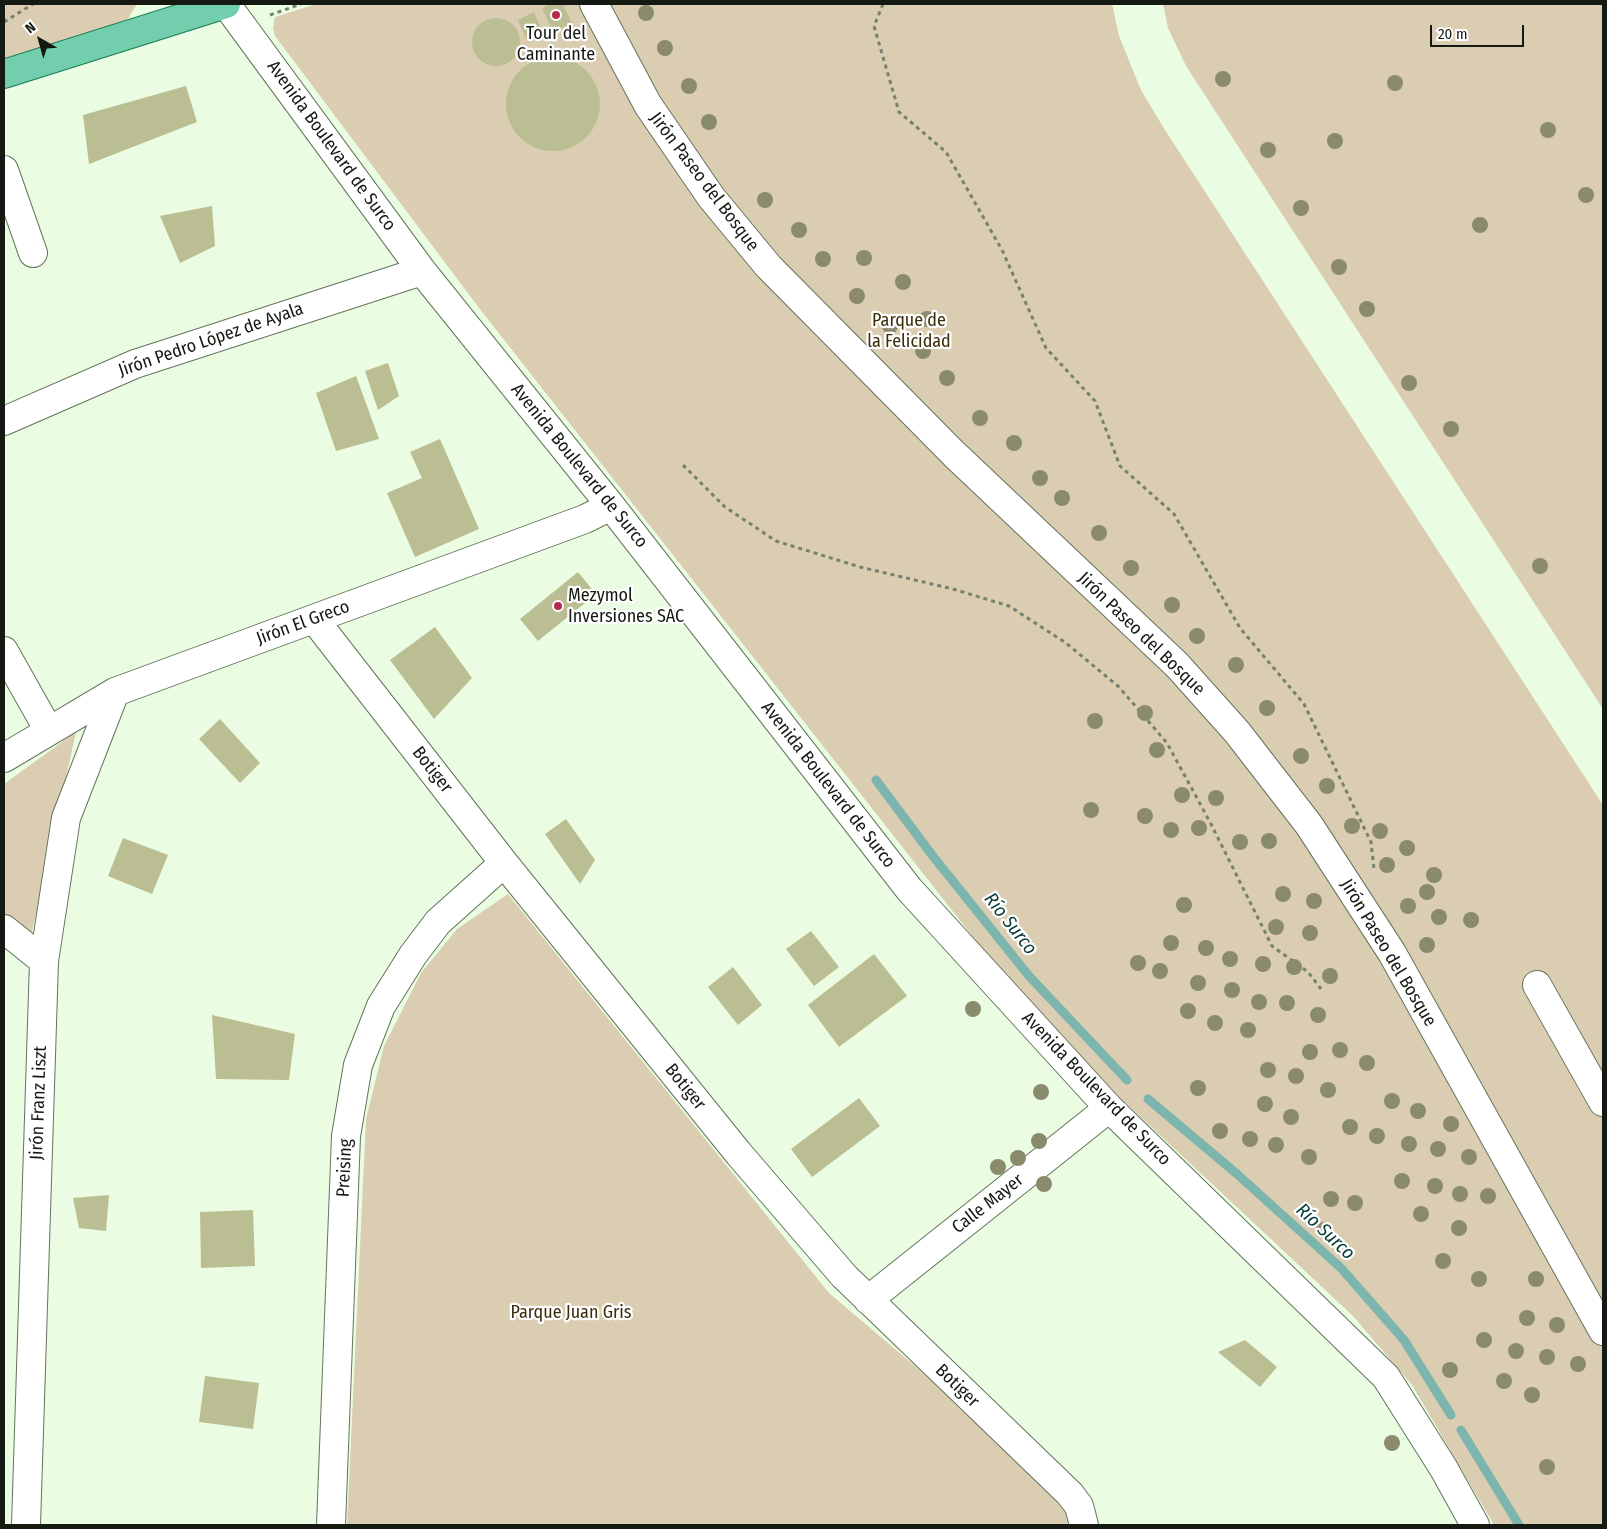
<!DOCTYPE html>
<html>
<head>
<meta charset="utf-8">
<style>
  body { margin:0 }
  #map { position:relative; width:1607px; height:1529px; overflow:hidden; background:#eafde2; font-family:"Fira Sans Condensed",sans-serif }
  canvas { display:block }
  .frame { position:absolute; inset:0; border:5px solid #141a11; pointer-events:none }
  .north { position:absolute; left:15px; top:15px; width:50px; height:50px; -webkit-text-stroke:4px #fff; paint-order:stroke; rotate:322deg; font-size:14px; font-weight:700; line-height:20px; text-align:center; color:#141a11 }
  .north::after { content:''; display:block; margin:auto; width:18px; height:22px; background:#141a11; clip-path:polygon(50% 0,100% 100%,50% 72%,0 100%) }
  .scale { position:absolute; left:1430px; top:25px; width:94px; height:22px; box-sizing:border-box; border:2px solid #141a11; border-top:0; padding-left:6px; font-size:15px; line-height:18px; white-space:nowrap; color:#141a11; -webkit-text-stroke:4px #fff; paint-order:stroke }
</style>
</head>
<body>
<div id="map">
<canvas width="1607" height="1529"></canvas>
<div class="frame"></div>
<div class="north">N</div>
<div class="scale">20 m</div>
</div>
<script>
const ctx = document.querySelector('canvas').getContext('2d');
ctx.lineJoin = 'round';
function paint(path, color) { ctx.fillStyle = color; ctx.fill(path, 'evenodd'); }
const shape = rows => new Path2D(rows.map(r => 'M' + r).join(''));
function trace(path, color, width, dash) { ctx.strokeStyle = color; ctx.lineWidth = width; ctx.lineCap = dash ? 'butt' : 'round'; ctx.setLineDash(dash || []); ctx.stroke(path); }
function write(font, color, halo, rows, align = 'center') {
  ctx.font = font + ' "Fira Sans Condensed",sans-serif'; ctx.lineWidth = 4.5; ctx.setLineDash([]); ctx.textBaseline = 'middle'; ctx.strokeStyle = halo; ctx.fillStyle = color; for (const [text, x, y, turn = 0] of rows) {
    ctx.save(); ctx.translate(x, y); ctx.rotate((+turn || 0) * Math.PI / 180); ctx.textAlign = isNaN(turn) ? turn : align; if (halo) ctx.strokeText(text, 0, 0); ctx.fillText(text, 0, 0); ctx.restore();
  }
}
paint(shape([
  [4,4,137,4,128,19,4,63],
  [316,4,1112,4,1119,36,1141,90,1165,130,1603,805,1603,1525,1494,1525,1412,1385,1353,1316,1115,1093,1002,974,479,308,275,36,273,28,275,17],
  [1163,4,1603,4,1603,709,1186,66,1168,28],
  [76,732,32,932,4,915,4,784],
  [508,894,829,1293,1056,1486,1075,1525,347,1525,366,1119,384,1046,421,973,457,929]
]), '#dacdb1');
trace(shape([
  [876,780,932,855,1029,976,1127,1080],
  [1148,1099,1237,1174,1341,1268,1404,1340,1451,1415],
  [1461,1430,1519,1525]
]), '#7cb5ae', 9);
paint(shape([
  [550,4,563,4,572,23,528,43,518,20,534,12,542,30,550,26,542,8],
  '472 42a24 24 0 1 1 48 0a24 24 0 1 1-48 0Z',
  '506 104a47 47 0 1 1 94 0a47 47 0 1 1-94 0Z',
  [186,86,197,122,89,164,83,115],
  [212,206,215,246,180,263,160,216],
  [388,363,399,396,378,410,365,371],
  [356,376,379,439,336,451,316,393],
  [440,439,479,529,415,557,387,493,422,478,410,452],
  [578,572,596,594,538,641,520,619],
  [435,627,472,678,434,719,390,660],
  [220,719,260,763,240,783,199,739],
  [566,819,595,860,580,884,545,834],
  [123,838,168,855,152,894,108,876],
  [811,931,839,967,814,986,786,949],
  [874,954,907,996,839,1047,808,1005],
  [733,967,762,1005,738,1025,708,987],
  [212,1015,295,1034,289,1080,216,1079],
  [859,1098,880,1126,812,1177,791,1149],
  [109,1195,106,1231,79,1228,73,1198],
  [253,1210,255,1266,201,1268,200,1212],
  [1245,1340,1277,1367,1260,1387,1218,1352],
  [205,1376,259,1383,253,1429,199,1422]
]), '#babe92');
const minor = shape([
  [226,4,422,271,611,506,909,889,1109,1108,1386,1377,1444,1469,1475,1525],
  [594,4,648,105,711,197,768,266,954,454,1177,665,1237,732,1309,825,1392,953,1603,1331],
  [4,170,33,253],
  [4,421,135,364,422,271],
  [314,619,504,863,739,1154,844,1276,1070,1494,1079,1506,1084,1525],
  [4,651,49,731],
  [4,758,115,692,585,519,611,506],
  [4,929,44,961],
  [1537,985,1603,1102],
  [868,1300,1109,1108],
  [26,1525,44,961,66,818,115,692],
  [331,1525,346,1136,358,1065,381,1006,413,955,438,922,504,863]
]);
const major = shape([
  [4,74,226,4]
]);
trace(minor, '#63745c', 30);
trace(major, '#157a53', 30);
trace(shape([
  [883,4,874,26,899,112,946,152,1002,250,1046,348,1095,401,1120,466,1174,514,1240,628,1304,704,1371,842,1374,869],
  [270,15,301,4],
  [4,22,33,4],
  [683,465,725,507,776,541,860,567,953,589,1009,606,1066,643,1119,687,1167,743,1211,824,1272,946,1308,972,1321,989]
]), '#768271', 3, [4, 4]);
trace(minor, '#fff', 28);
trace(major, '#73cead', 28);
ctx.fillStyle = '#8a8b6c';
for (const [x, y] of [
  [646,13],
  [665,48],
  [1223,79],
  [1395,83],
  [689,86],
  [709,122],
  [1548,130],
  [1335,141],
  [1268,150],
  [1586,195],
  [765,200],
  [1301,208],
  [1480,225],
  [799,230],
  [864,258],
  [823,259],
  [1339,267],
  [903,282],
  [857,296],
  [1367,309],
  [927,319],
  [890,326],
  [923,351],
  [947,378],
  [1409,383],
  [980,418],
  [1451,429],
  [1014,443],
  [1040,478],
  [1062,498],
  [1099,533],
  [1540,566],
  [1131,568],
  [1172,605],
  [1197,636],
  [1236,665],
  [1267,708],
  [1145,713],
  [1095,721],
  [1157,750],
  [1301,756],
  [1327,786],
  [1182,795],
  [1216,798],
  [1091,810],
  [1145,816],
  [1352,826],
  [1199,828],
  [1171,830],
  [1380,831],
  [1269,841],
  [1240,842],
  [1407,848],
  [1387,865],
  [1434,875],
  [1427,892],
  [1283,894],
  [1314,901],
  [1184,905],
  [1408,906],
  [1439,917],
  [1471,920],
  [1276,927],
  [1310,933],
  [1171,943],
  [1427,945],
  [1206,948],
  [1230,959],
  [1138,963],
  [1263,964],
  [1294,967],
  [1160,971],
  [1330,976],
  [1198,983],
  [1232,990],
  [1259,1002],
  [1287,1003],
  [973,1009],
  [1188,1011],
  [1318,1015],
  [1215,1023],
  [1248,1030],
  [1340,1050],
  [1310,1052],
  [1367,1063],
  [1268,1070],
  [1296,1076],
  [1198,1088],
  [1328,1090],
  [1041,1092],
  [1392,1101],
  [1265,1104],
  [1418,1111],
  [1291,1117],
  [1451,1124],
  [1350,1127],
  [1220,1131],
  [1377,1136],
  [1250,1139],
  [1039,1141],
  [1409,1144],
  [1276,1145],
  [1438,1149],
  [1309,1157],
  [1469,1157],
  [1018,1158],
  [998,1167],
  [1402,1181],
  [1044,1184],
  [1435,1186],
  [1460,1194],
  [1488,1196],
  [1331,1199],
  [1355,1203],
  [1421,1214],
  [1459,1228],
  [1324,1230],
  [1443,1261],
  [1479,1279],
  [1536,1279],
  [1527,1318],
  [1557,1325],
  [1484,1340],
  [1516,1351],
  [1547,1357],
  [1578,1364],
  [1450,1370],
  [1504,1381],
  [1532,1395],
  [1392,1443],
  [1547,1467]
]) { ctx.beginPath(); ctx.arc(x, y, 8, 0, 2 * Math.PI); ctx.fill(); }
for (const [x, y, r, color] of [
  [556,15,5,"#b8284e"],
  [558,606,5,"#b8284e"]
]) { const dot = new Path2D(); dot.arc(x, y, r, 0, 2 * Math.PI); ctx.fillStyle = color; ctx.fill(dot); trace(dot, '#fff', 2); }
write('18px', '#141a11', '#fff', [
  ["Tour del",556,34],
  ["Caminante",556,55],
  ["Mezymol",568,596,"left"],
  ["Inversiones SAC",568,617,"left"]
]);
write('18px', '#141a11', '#fff', [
  ["Avenida Boulevard de Surco",331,146,54],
  ["Jirón Paseo del Bosque",704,182,53],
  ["Jirón Pedro López de Ayala",211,340,-19],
  ["Avenida Boulevard de Surco",579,466,51],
  ["Jirón El Greco",303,623,-20],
  ["Jirón Paseo del Bosque",1141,634,44],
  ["Botiger",432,770,52],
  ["Avenida Boulevard de Surco",828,785,52],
  ["Jirón Paseo del Bosque",1388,953,59],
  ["Botiger",685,1087,51],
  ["Avenida Boulevard de Surco",1096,1089,46],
  ["Jirón Franz Liszt",39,1103,-88],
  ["Preising",345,1168,-87],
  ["Calle Mayer",988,1204,-38],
  ["Botiger",957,1386,44]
]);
write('18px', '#3c2e0b', '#fff', [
  ["Parque de",909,321],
  ["la Felicidad",909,342],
  ["Parque Juan Gris",571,1313]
]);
write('italic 19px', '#003935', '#fff', [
  ["Río Surco",1010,924,52],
  ["Río Surco",1325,1232,43]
]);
</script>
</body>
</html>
